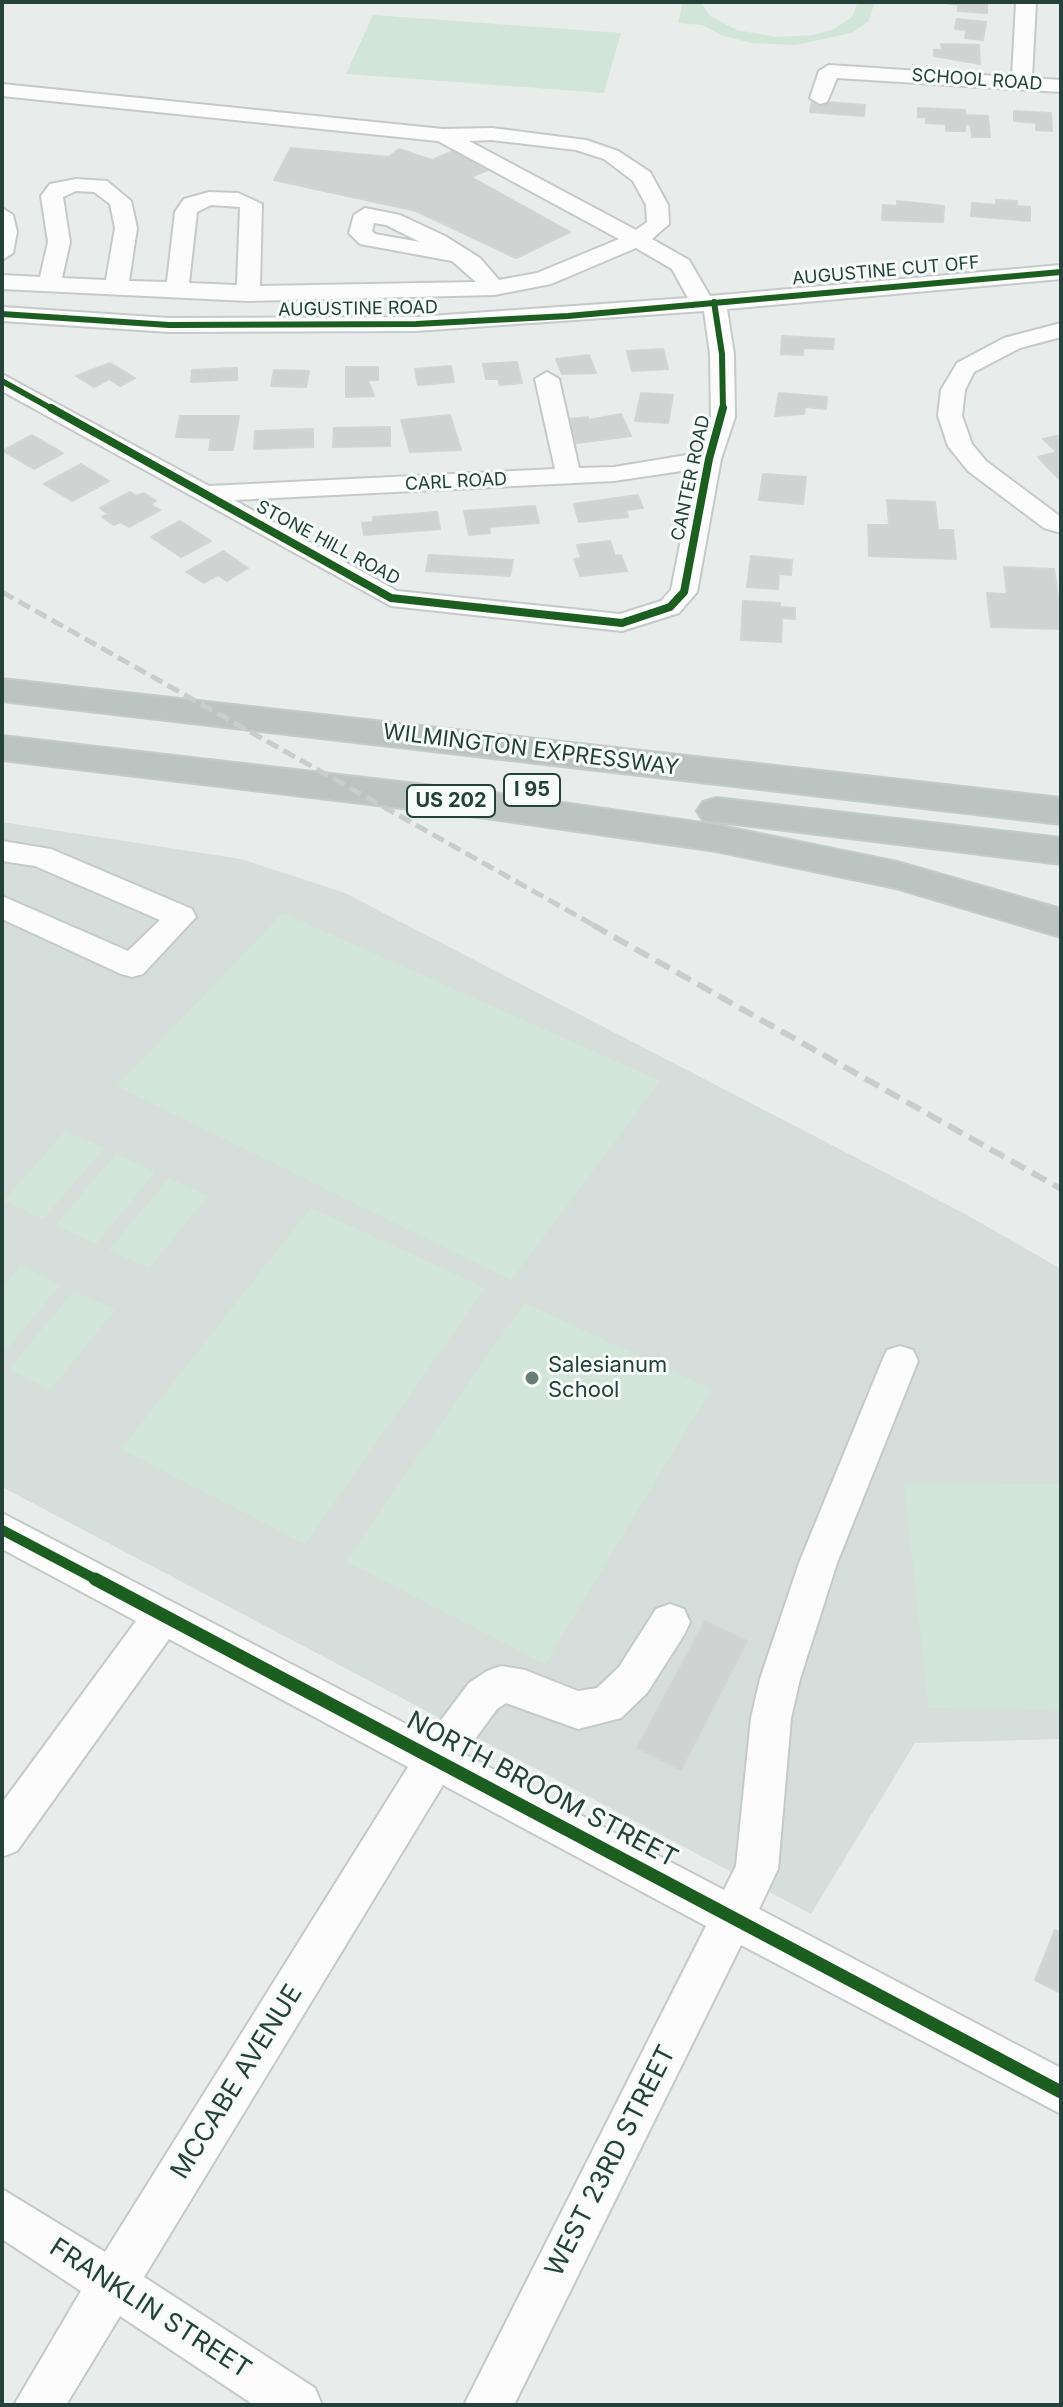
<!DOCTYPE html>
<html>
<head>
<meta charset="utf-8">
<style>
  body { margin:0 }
  #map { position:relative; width:1063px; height:2407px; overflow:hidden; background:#e8edeb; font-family:Inter,sans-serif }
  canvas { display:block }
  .frame { position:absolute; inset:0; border:4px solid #24423a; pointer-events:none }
</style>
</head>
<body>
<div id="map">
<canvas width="1063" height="2407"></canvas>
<div class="frame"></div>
</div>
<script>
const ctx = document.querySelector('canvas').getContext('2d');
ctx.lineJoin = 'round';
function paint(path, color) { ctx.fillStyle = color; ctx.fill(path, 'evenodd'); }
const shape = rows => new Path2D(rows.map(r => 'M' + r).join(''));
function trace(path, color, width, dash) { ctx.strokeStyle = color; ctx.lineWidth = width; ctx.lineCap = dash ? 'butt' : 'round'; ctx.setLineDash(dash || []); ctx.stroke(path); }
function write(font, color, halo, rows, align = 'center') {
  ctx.font = font + ' Inter,sans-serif'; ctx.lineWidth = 6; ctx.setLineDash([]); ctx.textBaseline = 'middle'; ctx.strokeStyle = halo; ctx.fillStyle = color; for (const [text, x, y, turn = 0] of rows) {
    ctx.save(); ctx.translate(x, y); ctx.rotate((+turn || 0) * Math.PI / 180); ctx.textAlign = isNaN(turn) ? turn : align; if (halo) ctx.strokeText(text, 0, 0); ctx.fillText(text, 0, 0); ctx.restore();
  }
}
paint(shape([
  [2,822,241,859,345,893,967,1215,1061,1269,1061,1739,915,1743,811,1914,2,1487]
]), '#d6dedb');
paint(shape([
  [683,2,701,2,710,16,737,30,776,37,813,35,834,29,852,17,858,2,875,2,868,22,851,33,796,45,752,43,723,36,702,25,678,23],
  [373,15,621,33,604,93,346,74],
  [283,913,660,1081,511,1280,117,1086],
  [65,1131,104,1148,43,1219,4,1201],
  [116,1154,155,1172,96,1244,56,1225],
  [169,1178,208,1196,149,1268,109,1250],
  [311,1208,485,1288,305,1544,121,1449],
  [20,1265,60,1285,2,1355,2,1287],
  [74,1291,115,1310,50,1390,9,1369],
  [524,1303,711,1389,545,1664,346,1561],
  [904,1483,1061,1484,1061,1710,929,1708]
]), '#d1e6d8');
const building = shape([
  [939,2,987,2,987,13,958,11,958,5,939,2],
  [957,19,986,22,983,40,965,38,966,30,955,29,957,19],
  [941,44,979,45,980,64,934,56,934,50,942,50,941,44],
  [812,101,865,105,864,116,810,112,812,101],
  [918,108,965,110,965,115,988,116,990,137,972,137,971,125,965,124,965,131,946,131,946,124,926,123,926,117,918,117,918,108],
  [1014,111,1051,113,1052,131,1036,130,1036,123,1014,121,1014,111],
  [291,148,389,157,399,149,432,160,458,149,495,167,471,177,570,232,516,258,416,211,274,180,291,148],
  [996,200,1017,201,1017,206,1030,207,1030,221,971,216,972,203,996,205,996,200],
  [897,201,944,206,943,222,882,220,883,205,897,206,897,201],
  [782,336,834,339,833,349,803,348,803,355,781,354,782,336],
  [663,349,668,369,632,371,627,351,663,349],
  [589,355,596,373,562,374,556,359,589,355],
  [517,362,522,383,500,385,498,379,486,379,483,364,517,362],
  [110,363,135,378,120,386,109,379,94,387,76,376,110,363],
  [451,366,454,382,418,385,415,369,451,366],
  [346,367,378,367,378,380,368,380,374,396,346,397,346,367],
  [237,368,237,380,191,382,192,370,237,368],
  [274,370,309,371,306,387,271,386,274,370],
  [641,393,673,395,668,423,635,421,641,393],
  [779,393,827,397,826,409,805,407,804,414,775,416,779,393],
  [621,414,631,436,570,444,560,420,588,417,589,420,621,414],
  [450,415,461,450,410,452,401,420,450,415],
  [180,416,239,416,233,450,209,450,211,438,176,437,180,416],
  [390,427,390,446,333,447,334,428,390,427],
  [313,429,313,447,254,449,255,431,313,429],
  [32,435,63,453,34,469,3,451,32,435],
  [1061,435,1061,480,1060,480,1038,457,1057,452,1043,439,1061,435],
  [81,464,109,481,72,501,44,484,81,464],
  [763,474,806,477,803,504,759,500,763,474],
  [130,492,136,496,144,493,156,501,150,504,160,510,129,527,120,522,114,525,102,517,108,514,100,508,130,492],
  [638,495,643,508,626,510,628,517,579,522,574,504,638,495],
  [887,500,935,502,938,530,953,530,956,559,869,556,868,525,889,525,887,500],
  [535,506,539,523,489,527,490,533,469,535,464,511,535,506],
  [437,512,440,529,364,535,362,523,373,522,373,517,437,512],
  [180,521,211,541,181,557,151,537,180,521],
  [610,541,615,556,621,555,627,571,580,576,574,559,581,558,577,545,610,541],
  [223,551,248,568,227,581,218,575,204,583,186,572,223,551],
  [429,555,513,560,510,576,426,571,429,555],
  [751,556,792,560,791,575,779,574,778,589,747,587,751,556],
  [1004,567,1054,569,1058,597,1061,597,1061,629,991,627,987,593,1007,594,1004,567],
  [743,601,780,603,780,607,795,608,795,619,782,618,781,642,741,640,743,601],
  [705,1621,747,1641,681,1770,637,1748,705,1621],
  [1055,1930,1061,1933,1061,1993,1035,1980,1055,1930]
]);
paint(building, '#cfd4d2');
trace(building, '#d1d6d4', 2);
const minor = shape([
  [1016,2,1036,2,1032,78,1061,80,1061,92,837,78,827,102,820,104,810,98,819,71,829,65,1012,77,1016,2],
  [2,84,443,129,492,128,586,140,618,151,650,172,668,205,669,224,652,239,689,260,710,296,1061,265,1061,279,727,309,734,354,735,417,721,459,697,592,679,613,622,631,391,606,2,391,2,374,209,486,555,469,535,379,547,372,559,379,579,468,614,467,699,453,711,417,710,354,704,311,416,331,169,332,2,321,2,307,169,318,416,317,688,298,672,269,636,248,551,284,494,295,248,301,2,289,2,275,40,277,48,242,41,196,50,184,76,179,107,181,131,201,137,228,129,281,167,282,175,212,184,199,209,192,238,193,262,204,260,286,476,282,452,261,360,244,349,233,354,215,365,208,400,215,445,236,480,258,499,280,537,273,619,239,438,141,2,96,2,84],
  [492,140,576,150,604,159,633,181,646,205,647,222,636,230,469,141,492,140],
  [76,191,94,192,110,204,115,228,106,280,62,278,70,242,63,197,76,191],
  [211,205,240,207,237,285,189,283,197,212,211,205],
  [374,223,386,225,420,242,375,234,372,231,374,223],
  [695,469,671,590,661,601,620,614,397,591,234,500,614,481,695,469],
  [2,208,13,215,17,232,13,253,2,260,2,208],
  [1061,323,1061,337,1020,348,974,372,965,390,962,416,972,444,986,461,1061,517,1061,533,1044,528,968,471,948,446,938,416,941,390,957,363,1004,338,1061,323],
  [2,841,51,849,192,909,196,917,143,974,132,977,121,974,2,919,2,896,128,951,160,920,35,866,2,861,2,841],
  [900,1346,913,1350,918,1361,837,1563,800,1679,791,1718,778,1869,759,1909,1061,2068,1061,2114,741,1945,514,2405,464,2405,706,1926,443,1785,144,2277,315,2388,322,2405,254,2405,120,2316,66,2405,14,2405,81,2291,2,2239,2,2189,105,2252,408,1767,169,1639,17,1851,2,1857,2,1803,136,1621,2,1549,2,1513,429,1736,469,1683,487,1671,501,1666,525,1670,578,1691,597,1688,619,1667,656,1609,670,1604,684,1609,690,1622,684,1635,647,1693,621,1718,578,1729,506,1703,497,1709,464,1754,724,1890,736,1866,751,1718,760,1679,799,1563,882,1361,887,1350,900,1346]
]);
const highway = shape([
  [2,679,1061,798,1061,824,2,701,2,679],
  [2,736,486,792,716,825,897,862,1061,909,1061,937,896,888,716,851,486,818,2,760,2,736],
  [716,798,1061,838,1061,864,703,820,697,811,703,802,716,798]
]);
trace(minor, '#c5cac8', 4);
trace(highway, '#c3ccc9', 4);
paint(minor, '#fcfcfc');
paint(highway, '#bcc4c2');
trace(shape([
  [2,592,597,927]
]), '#c9cdcc', 5, [13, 6]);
trace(shape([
  [593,925,1061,1189]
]), '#c9cdcc', 6, [16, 8]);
trace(shape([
  [714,302,722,354,723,410],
  [2,314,169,325,416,324,568,316,1061,272],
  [2,381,54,410]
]), '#1b5e20', 6);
trace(shape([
  [51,408,391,598,622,623,670,607,684,592,709,459,723,408]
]), '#1b5e20', 8);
trace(shape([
  [2,1530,99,1581]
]), '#1b5e20', 10);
trace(shape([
  [95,1579,1061,2092]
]), '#1b5e20', 13);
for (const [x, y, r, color] of [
  [532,1378,8,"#697e78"]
]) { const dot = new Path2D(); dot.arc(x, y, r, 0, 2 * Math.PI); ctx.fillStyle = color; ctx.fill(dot); trace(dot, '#f7fbf9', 3); }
write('18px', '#24423a', '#f7fbf9', [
  ["SCHOOL ROAD",977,80,4],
  ["AUGUSTINE CUT OFF",886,271,-5],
  ["AUGUSTINE ROAD",358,309,-1],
  ["CANTER ROAD",691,478,-78],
  ["CARL ROAD",456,482,-3],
  ["STONE HILL ROAD",328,543,28]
]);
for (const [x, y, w] of [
  [532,790,56],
  [451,801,88]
]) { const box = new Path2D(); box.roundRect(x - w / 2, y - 16, w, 32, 6); ctx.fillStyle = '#f7fbf9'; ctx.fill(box); trace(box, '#24423a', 2); }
write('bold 20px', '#24423a', null, [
  ["I 95",532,790],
  ["US 202",451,801]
]);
write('22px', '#24423a', '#f7fbf9', [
  ["WILMINGTON EXPRESSWAY",531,750,7]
]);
write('22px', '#24423a', '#f7fbf9', [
  ["Salesianum",548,1365],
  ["School",548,1390]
], 'left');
write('26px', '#24423a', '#f7fbf9', [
  ["NORTH BROOM STREET",542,1790,28],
  ["MCCABE AVENUE",237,2082,-58],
  ["WEST 23RD STREET",611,2161,-63],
  ["FRANKLIN STREET",150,2309,33]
]);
</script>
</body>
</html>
